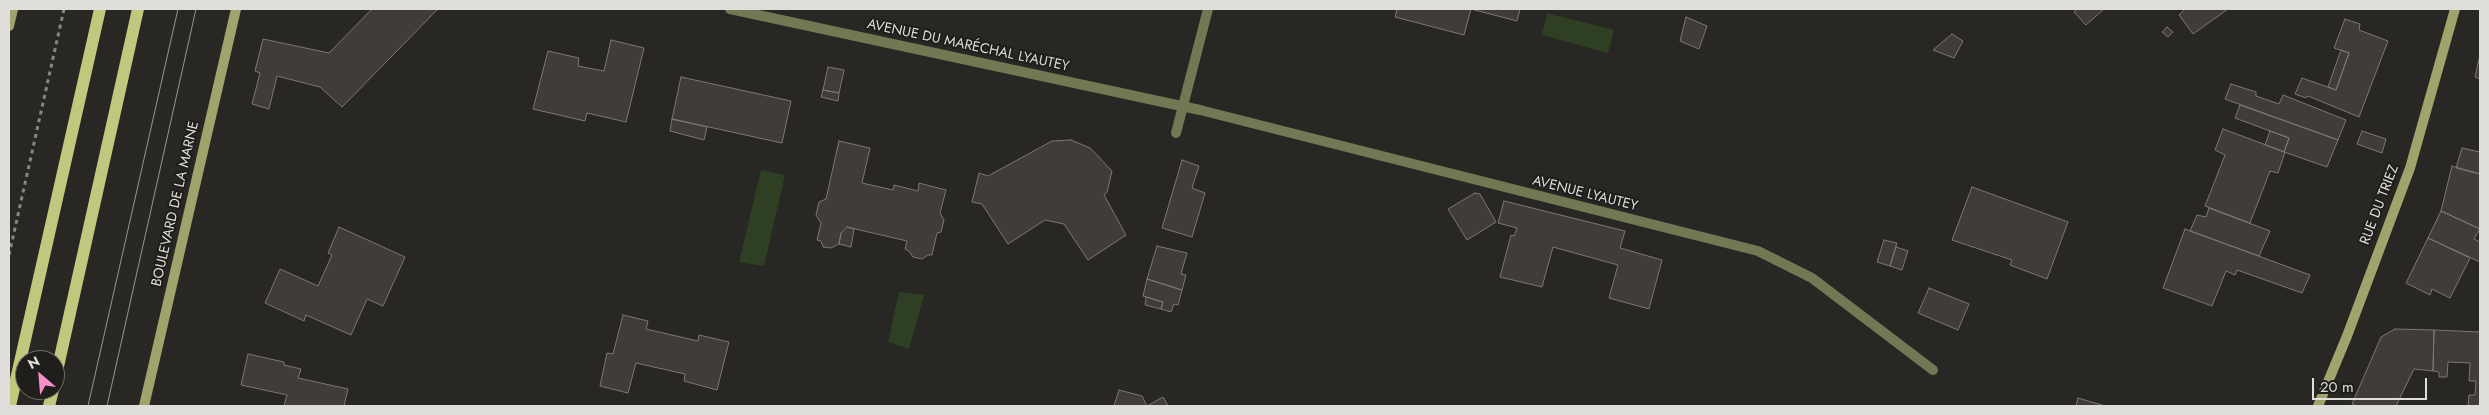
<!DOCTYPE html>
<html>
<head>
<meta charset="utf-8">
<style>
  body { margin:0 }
  #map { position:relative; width:2489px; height:415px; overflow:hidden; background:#282723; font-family:Jost,sans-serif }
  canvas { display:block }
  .frame { position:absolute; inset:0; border:10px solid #dfdedb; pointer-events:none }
  .north { position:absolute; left:15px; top:350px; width:50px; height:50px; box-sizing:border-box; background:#1f1e1a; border:1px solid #6c6b67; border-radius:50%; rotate:333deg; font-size:14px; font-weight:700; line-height:20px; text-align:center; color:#dfdedb }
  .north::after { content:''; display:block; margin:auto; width:18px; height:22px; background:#fa8fc7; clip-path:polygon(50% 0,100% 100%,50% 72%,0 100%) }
  .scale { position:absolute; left:2312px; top:378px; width:115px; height:22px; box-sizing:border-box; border:2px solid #dfdedb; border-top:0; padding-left:6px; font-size:15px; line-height:18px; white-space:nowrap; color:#dfdedb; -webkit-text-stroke:4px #1f1e1a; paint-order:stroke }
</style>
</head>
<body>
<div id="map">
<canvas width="2489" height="415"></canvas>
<div class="frame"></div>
<div class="north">N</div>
<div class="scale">20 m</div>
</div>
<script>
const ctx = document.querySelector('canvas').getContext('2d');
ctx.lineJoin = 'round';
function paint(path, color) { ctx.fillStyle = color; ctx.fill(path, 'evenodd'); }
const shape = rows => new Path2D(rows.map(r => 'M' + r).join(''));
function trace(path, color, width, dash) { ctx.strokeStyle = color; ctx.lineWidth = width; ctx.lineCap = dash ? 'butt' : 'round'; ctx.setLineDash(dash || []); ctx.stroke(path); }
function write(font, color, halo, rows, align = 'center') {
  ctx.font = font + ' Jost,sans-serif'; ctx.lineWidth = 4; ctx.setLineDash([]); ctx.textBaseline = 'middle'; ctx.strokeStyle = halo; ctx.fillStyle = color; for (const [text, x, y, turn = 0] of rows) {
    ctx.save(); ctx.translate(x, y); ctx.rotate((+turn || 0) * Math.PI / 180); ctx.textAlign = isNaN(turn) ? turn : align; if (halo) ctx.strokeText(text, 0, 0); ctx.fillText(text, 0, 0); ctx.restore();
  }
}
paint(shape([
  [1547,13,1614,30,1608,53,1542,35],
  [761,170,785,175,764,266,739,262],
  [899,292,924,295,909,349,888,342]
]), '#2f3f23');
const building = shape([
  [372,9,438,9,342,107,320,87,277,76,269,109,252,104,260,73,255,71,263,39,329,53,372,9],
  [1397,9,1520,9,1517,21,1471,9,1464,35,1395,17,1397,9],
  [2077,9,2104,9,2086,25,2074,12,2077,9],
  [2185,9,2228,9,2193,34,2179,15,2185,9],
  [1686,17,1707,26,1699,49,1680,41,1686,17],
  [2345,19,2360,24,2359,30,2388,41,2359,117,2308,96,2306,98,2295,94,2302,78,2336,90,2349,53,2334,48,2345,19],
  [2167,27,2173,32,2168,37,2162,32,2167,27],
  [1952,34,1963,41,1954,58,1933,50,1952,34],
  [611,40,644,48,626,122,587,113,585,121,533,109,548,51,579,58,578,66,604,71,611,40],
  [2341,50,2349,53,2336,90,2328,87,2341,50],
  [2480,55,2480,79,2475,77,2480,55],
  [828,67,844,70,839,93,823,90,828,67],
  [681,77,791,101,782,143,672,119,681,77],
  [2231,84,2256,92,2256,96,2279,104,2283,95,2346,120,2338,140,2225,99,2231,84],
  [823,90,839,93,838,101,821,97,823,90],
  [2240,105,2338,140,2327,167,2284,152,2289,138,2235,118,2240,105],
  [672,119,707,127,704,140,670,131,672,119],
  [2223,129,2285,152,2278,173,2270,171,2250,223,2205,206,2225,155,2215,150,2223,129],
  [2270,131,2289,138,2284,152,2265,145,2270,131],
  [2362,131,2386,139,2382,153,2357,144,2362,131],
  [1071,140,1090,148,1112,171,1107,192,1104,195,1126,235,1088,260,1064,224,1045,220,1008,244,982,204,972,202,979,173,988,176,1052,141,1071,140],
  [839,141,870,148,862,183,893,190,894,185,918,191,919,183,946,190,940,213,944,220,941,232,937,233,932,255,928,255,922,259,913,257,909,251,905,249,907,241,847,227,841,233,839,244,831,248,823,247,821,241,817,240,821,223,816,215,819,202,826,199,839,141],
  [2462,148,2480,152,2480,174,2456,168,2462,148],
  [1182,160,1199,166,1192,188,1205,193,1192,237,1162,228,1182,160],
  [2452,166,2480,174,2480,229,2441,211,2452,166],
  [1972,187,2068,222,2047,279,2010,265,2012,260,1952,240,1972,187],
  [1475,193,1480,194,1496,222,1467,240,1448,209,1475,193],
  [1504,201,1625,231,1620,248,1662,260,1649,309,1609,298,1618,265,1553,247,1542,287,1500,277,1511,235,1514,236,1517,228,1498,223,1504,201],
  [2209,208,2270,231,2259,256,2190,231,2197,215,2206,217,2209,208],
  [2441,211,2480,229,2474,239,2480,242,2480,262,2428,238,2441,211],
  [339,227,405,257,383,306,367,299,351,335,306,315,304,321,265,303,280,269,318,286,332,255,328,253,339,227],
  [847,227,854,229,851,247,839,244,841,233,847,227],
  [2185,229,2310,275,2302,293,2237,270,2235,275,2226,271,2212,306,2163,288,2185,229],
  [2428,238,2470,258,2450,298,2432,289,2430,295,2406,283,2428,238],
  [1884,240,1897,243,1890,266,1877,262,1884,240],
  [1157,246,1187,253,1181,274,1186,275,1182,290,1147,279,1157,246],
  [1896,247,1908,251,1902,270,1890,266,1896,247],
  [1147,279,1182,290,1178,305,1174,304,1171,312,1161,309,1163,302,1143,296,1147,279],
  [1929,288,1969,304,1958,330,1918,313,1929,288],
  [1146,297,1163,302,1161,309,1145,305,1146,297],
  [623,315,648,321,646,329,698,341,699,335,729,342,717,390,684,381,685,374,636,363,628,393,600,386,607,353,613,354,623,315],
  [2395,329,2434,330,2433,371,2414,369,2396,406,2357,406,2352,404,2381,337,2395,329],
  [2434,330,2480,332,2480,406,2468,406,2469,395,2475,395,2476,381,2469,381,2470,363,2448,362,2447,377,2439,377,2439,372,2433,371,2434,330],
  [248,354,284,362,284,365,301,369,298,378,348,389,344,406,284,406,287,395,241,385,248,354],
  [1119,390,1142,396,1147,406,1163,397,1168,406,1114,406,1119,390],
  [2078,398,2105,406,2076,406,2078,398]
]);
paint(building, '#403d39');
trace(building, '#7c7874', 1);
trace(shape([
  [9,255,64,9]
]), '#878683', 3, [4, 4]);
trace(shape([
  [1200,110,1758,251,1812,278,1933,370]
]), '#747754', 10);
trace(shape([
  [730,9,1200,110],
  [1176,133,1208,9]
]), '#747754', 10);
trace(shape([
  [9,26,13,9],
  [144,406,236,9],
  [2318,406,2347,336,2410,168,2455,9]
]), '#a0a46c', 10);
trace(shape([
  [55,380,138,9],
  [10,406,100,9],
  [49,406,53,390]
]), '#c2c77e', 12);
trace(shape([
  [88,406,178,9],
  [107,406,196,9]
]), '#979692', 1);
write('14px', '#dfdedb', '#1f1e1a', [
  ["AVENUE DU MARÉCHAL LYAUTEY",968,46,12],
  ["AVENUE LYAUTEY",1585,194,14],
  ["BOULEVARD DE LA MARNE",176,204,-77],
  ["RUE DU TRIEZ",2380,205,-69]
]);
</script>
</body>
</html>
